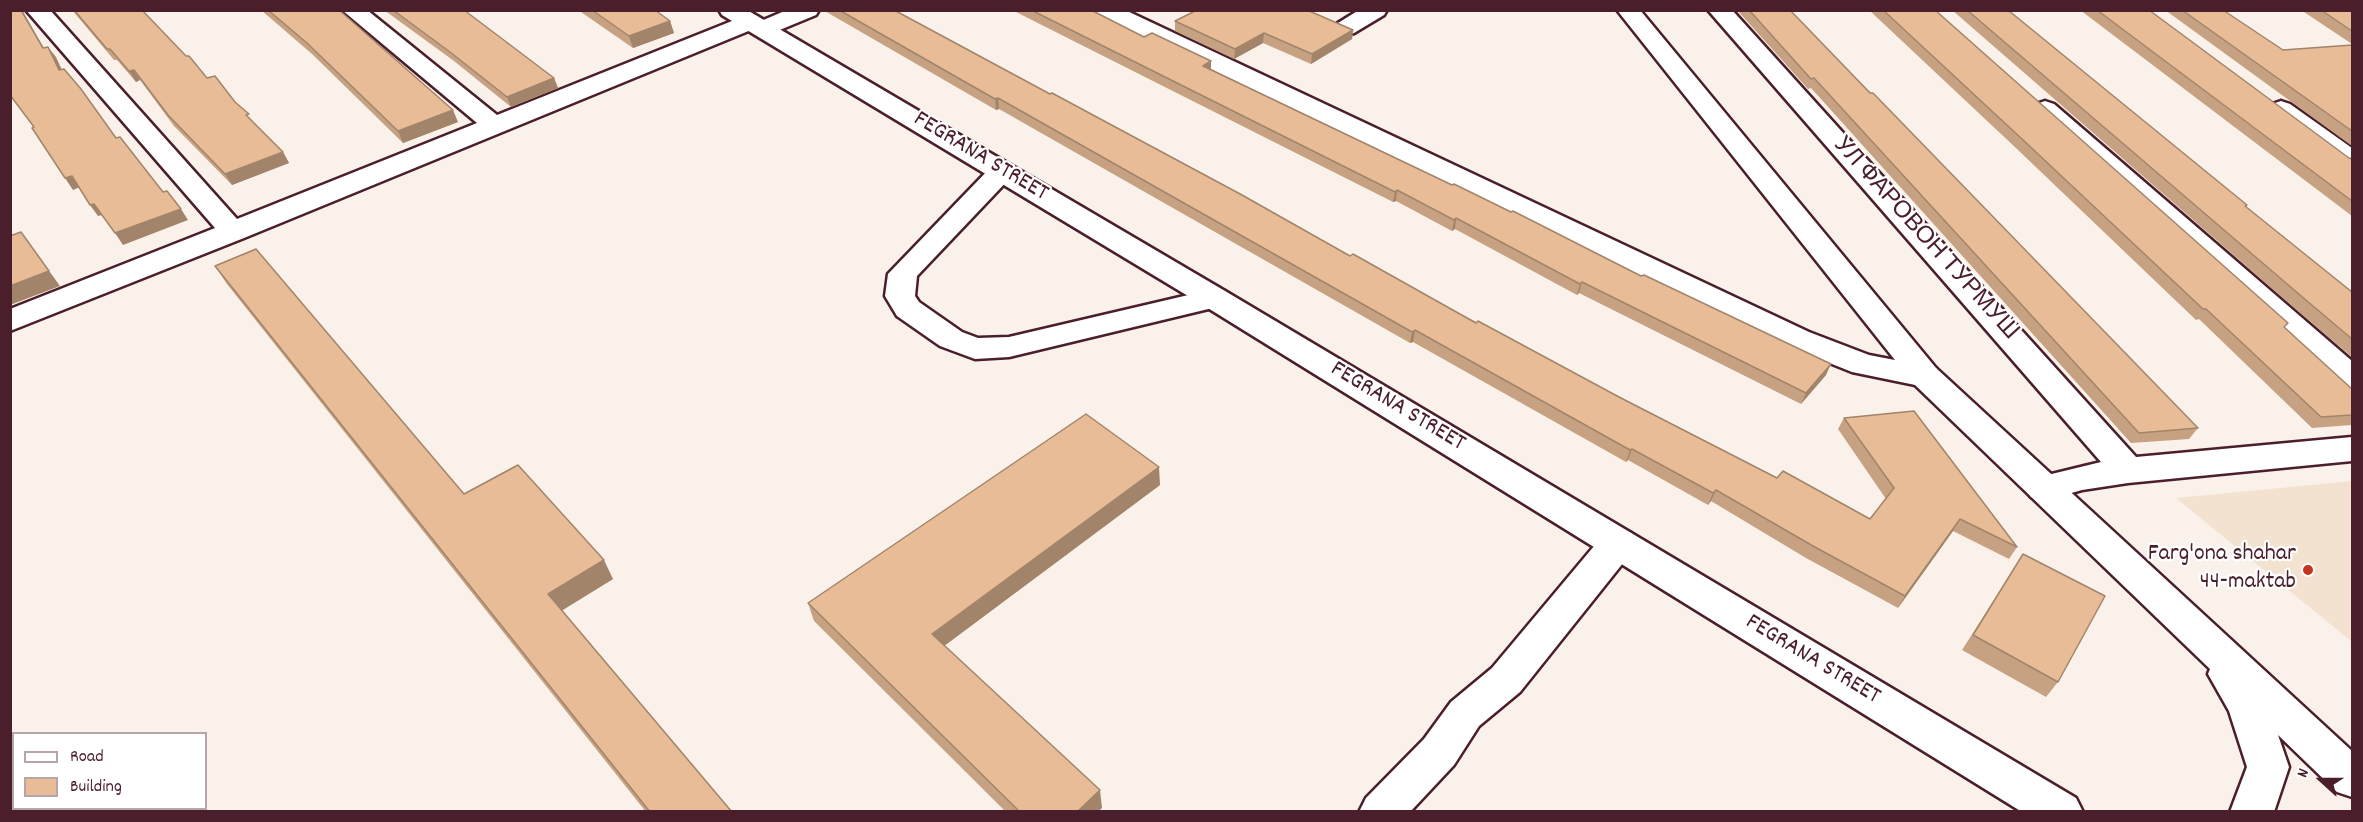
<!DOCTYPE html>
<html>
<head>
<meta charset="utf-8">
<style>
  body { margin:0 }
  #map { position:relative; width:2363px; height:822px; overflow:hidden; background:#faf2ea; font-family:Dekko,sans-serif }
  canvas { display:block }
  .frame { position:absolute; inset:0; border:12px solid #4a1f2b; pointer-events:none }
  .legend { position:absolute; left:12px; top:732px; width:195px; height:78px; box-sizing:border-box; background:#fff; border:2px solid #b7a5aa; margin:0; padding:8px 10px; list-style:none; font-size:18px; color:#4a1f2b }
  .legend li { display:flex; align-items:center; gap:12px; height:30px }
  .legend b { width:30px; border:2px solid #b7a5aa }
  .north { position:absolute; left:2291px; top:750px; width:60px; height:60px; -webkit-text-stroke:4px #fff; paint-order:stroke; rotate:291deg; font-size:16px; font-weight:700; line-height:24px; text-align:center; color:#4a1f2b }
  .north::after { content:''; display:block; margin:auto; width:21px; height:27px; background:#4a1f2b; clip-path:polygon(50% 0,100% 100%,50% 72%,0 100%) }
</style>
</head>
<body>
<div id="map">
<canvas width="2363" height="822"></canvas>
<div class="frame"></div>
<ul class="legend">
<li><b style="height:8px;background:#fff"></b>Road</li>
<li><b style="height:16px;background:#e7bc97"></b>Building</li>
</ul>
<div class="north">N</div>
</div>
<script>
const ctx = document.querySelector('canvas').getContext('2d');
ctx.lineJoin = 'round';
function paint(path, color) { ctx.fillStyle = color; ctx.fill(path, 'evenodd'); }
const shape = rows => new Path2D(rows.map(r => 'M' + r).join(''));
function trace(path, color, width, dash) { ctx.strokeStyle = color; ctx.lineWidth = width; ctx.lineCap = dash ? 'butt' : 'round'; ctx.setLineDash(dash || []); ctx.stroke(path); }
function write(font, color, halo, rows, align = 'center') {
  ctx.font = font + ' Dekko,sans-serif'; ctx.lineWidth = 4.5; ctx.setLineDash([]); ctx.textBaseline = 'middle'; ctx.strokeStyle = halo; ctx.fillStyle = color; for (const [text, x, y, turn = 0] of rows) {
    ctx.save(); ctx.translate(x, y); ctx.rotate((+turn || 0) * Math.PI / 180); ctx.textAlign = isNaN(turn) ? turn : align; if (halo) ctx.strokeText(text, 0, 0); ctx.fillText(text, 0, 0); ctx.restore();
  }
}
paint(shape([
  [2352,481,2352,642,2176,498]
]), '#f4e2d1');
const street = shape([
  [26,10,50,10,237,219,477,123,342,10,367,10,497,115,742,17,750,15,758,17,761,21,787,10,819,10,816,15,770,34,762,36,754,34,751,30,244,238,10,331,10,309,215,228,26,10],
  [1095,10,1125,10,1809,332,1869,355,1936,368,1941,376,1936,384,1925,387,1852,372,1787,346,1098,15,1095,10],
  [1359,10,1387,10,1384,15,1354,33,1346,35,1338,33,1335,28,1338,23,1359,10],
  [1708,10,1732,10,2136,457,2352,437,2352,461,2128,483,2082,490,2043,501,2031,497,2025,488,2031,479,2101,462,1708,10],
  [2045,101,2054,104,2352,361,2352,389,2341,386,2036,114,2032,109,2036,104,2045,101],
  [2281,101,2290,104,2352,148,2352,168,2343,166,2272,114,2268,109,2272,104,2281,101],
  [1002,163,1011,165,1015,171,1011,177,917,276,915,296,919,302,962,332,978,338,1009,337,1214,289,1225,291,1229,298,1225,305,1009,357,975,359,940,346,897,316,885,296,888,274,993,165,1002,163],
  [1618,529,1631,533,1636,543,1631,553,1520,692,1479,726,1454,765,1410,812,1359,812,1366,798,1424,739,1451,702,1492,668,1605,533,1618,529]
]);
const secondary = shape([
  [719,10,747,10,1225,291,2076,798,2083,812,2022,812,1203,305,722,15,719,10],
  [1617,10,1640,10,1936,368,2352,751,2352,797,2337,792,2278,735,2289,767,2274,812,2230,812,2247,767,2229,711,2208,674,2210,669,1914,384,1617,10]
]);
trace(street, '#4a1f2b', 5);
trace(secondary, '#4a1f2b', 5);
paint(street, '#fff');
paint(secondary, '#fff');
paint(shape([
  [72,10,142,10,207,78,235,102,254,123,283,152,289,163,232,185,174,126,140,80,136,82,117,60,114,60],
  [261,10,339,10,458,122,403,143,312,54],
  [384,10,464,10,554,78,558,88,511,107,454,61],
  [578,10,655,10,670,21,674,33,633,48],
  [823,10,894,10,1350,256,1619,397,1777,478,1870,519,1886,499,1838,429,1844,418,2017,547,2009,559,1953,531,1898,608,1806,558,1711,501,1708,505,1628,460,1626,462,1413,342,1410,343,999,109,996,110],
  [1012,10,1091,10,1144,37,1211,61,1211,69,1826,375,1801,404,1579,293,1577,295,1455,229,1452,231,1396,201,1393,202],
  [1197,10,1311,10,1309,12,1353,30,1352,39,1311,64,1263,43,1234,59,1175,31,1175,21],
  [1737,10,1790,10,2198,428,2189,439,2131,443,1811,88,1808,89],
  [1869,10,1935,10,2352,389,2352,425,2312,428,2199,319,2196,320,2017,149],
  [1952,10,2008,10,2247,205,2246,207,2352,292,2352,357,2299,312],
  [2080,10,2149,10,2349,158,2352,159,2352,216],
  [2165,10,2223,10,2283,50,2352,45,2352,146],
  [2301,10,2352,10,2352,44],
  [215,266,464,494,613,579,562,610,732,812,646,812,227,284],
  [1160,485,944,646,1102,808,1097,812,1006,812,814,621,808,603],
  [2023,554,2058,682,2046,697,1962,650,2013,570]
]), '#c7a282');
paint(shape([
  [21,10,22,10,50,59,43,48],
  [670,21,674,33,633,48,629,36],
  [1353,30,1352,39,1311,64,1312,54],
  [1264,33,1263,43,1234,59,1235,49],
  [48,47,56,57,67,81,59,70],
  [1211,61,1211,72,1203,66],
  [134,70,140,80,136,82,129,71],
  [554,78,558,88,511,107,507,97],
  [998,98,999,109,996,110,995,99],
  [453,110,458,122,403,143,398,131],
  [283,152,289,163,232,185,225,174],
  [72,176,80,187,73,190,65,178],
  [1397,190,1396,201,1393,202,1395,192],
  [94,204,102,215,98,216,90,205],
  [181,209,188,220,123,245,115,233],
  [1456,218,1455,229,1452,231,1454,220],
  [21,232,60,286,10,305,10,286],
  [1582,282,1579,293,1577,295,1580,284],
  [1415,330,1413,342,1410,343,1412,332],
  [1831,364,1826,375,1801,404,1806,393],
  [1632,449,1628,460,1626,462,1630,450],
  [1159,467,1160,485,936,652,932,634],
  [1716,490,1711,501,1708,505,1713,493],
  [1960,519,1953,531,1898,608,1905,596],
  [604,560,613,579,558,613,548,594],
  [1100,790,1102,808,1097,812,1077,812]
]), '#a2846a');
const building = shape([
  [10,10,21,10,43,48,48,47,59,70,64,69,81,89,116,138,120,137,163,192,167,191,181,209,115,233,94,204,90,205,72,176,65,178,32,128,34,127,10,95,10,10],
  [74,10,142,10,186,56,189,56,207,78,215,76,235,102,249,114,246,115,283,152,225,174,168,115,134,70,129,71,110,49,107,49,74,10],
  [268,10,339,10,453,110,398,131,307,43,268,10],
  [393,10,464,10,554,78,507,97,450,52,393,10],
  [592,10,655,10,670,21,629,36,592,10],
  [839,10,894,10,1050,94,1052,93,1242,195,1350,256,1353,254,1476,323,1478,321,1619,397,1777,478,1783,471,1870,519,1894,488,1844,418,1914,411,2017,547,1960,519,1905,596,1813,546,1716,490,1713,493,1632,449,1630,450,1415,330,1412,332,998,98,995,99,839,10],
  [1031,10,1091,10,1144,37,1152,33,1211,61,1203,66,1452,185,1454,184,1511,212,1513,211,1641,276,1644,275,1831,364,1806,393,1582,282,1580,284,1456,218,1454,220,1397,190,1395,192,1031,10],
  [1197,10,1307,10,1353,30,1312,54,1264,33,1235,49,1175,21,1197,10],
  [1749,10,1790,10,1870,93,1873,93,2198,428,2139,433,1814,78,1811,79,1749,10],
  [1883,10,1935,10,2288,323,2284,327,2352,389,2352,415,2321,417,2206,309,2203,309,2022,139,1883,10],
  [1967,10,2008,10,2247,205,2245,206,2352,292,2352,339,2307,301,1967,10],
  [2097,10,2149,10,2349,158,2352,159,2352,201,2097,10],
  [2182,10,2223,10,2283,50,2352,45,2352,131,2182,10],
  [2321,10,2352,10,2352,31,2321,10],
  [21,232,49,271,10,286,10,236,21,232],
  [256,249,464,494,518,465,604,560,548,594,732,812,650,812,215,266,256,249],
  [1086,414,1159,467,932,634,1100,790,1077,812,1020,812,808,603,1086,414],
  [2023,554,2105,596,2058,682,1973,635,2023,554]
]);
paint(building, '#e7bc97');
trace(building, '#a2846a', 1.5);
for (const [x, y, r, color] of [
  [2308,570,6,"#c8321e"]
]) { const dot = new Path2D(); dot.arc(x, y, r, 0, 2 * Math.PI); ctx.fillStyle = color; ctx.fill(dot); trace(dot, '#fff', 2); }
write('24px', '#4a1f2b', '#fff', [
  ["FEGRANA STREET",980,158,31],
  ["УЛ ФАРОВОН ТУРМУШ",1924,240,48],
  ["FEGRANA STREET",1397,408,31],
  ["FEGRANA STREET",1812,661,31]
]);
write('24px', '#4a1f2b', '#fff', [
  ["Farg'ona shahar",2296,556],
  ["44-maktab",2296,584]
], 'right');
</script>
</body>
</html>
